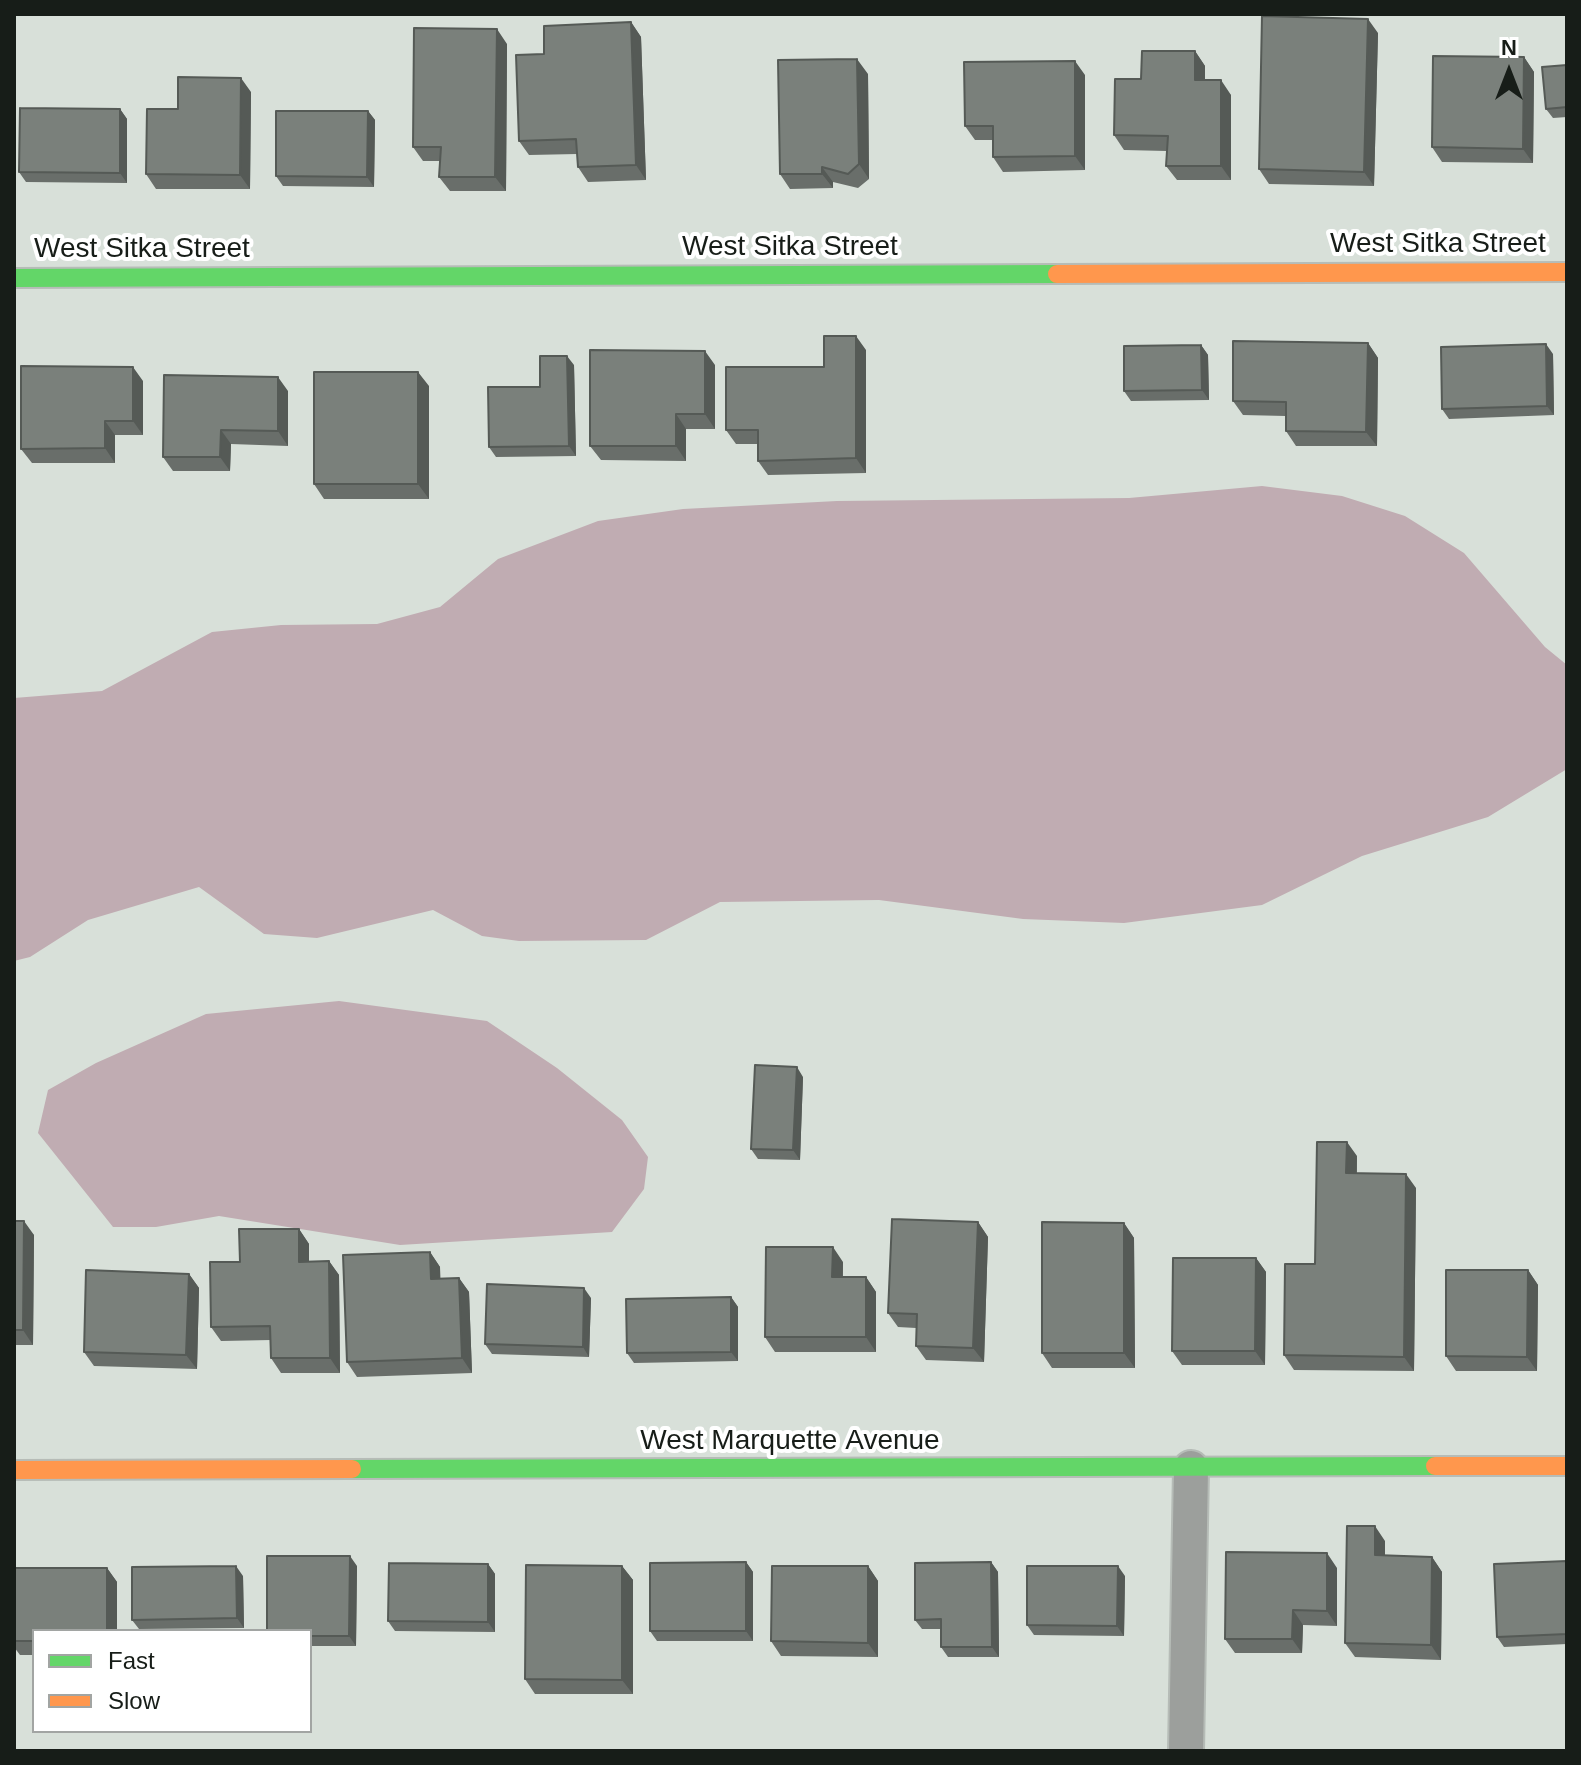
<!DOCTYPE html>
<html>
<head>
<meta charset="utf-8">
<style>
  body { margin:0 }
  #map { position:relative; width:1581px; height:1765px; overflow:hidden; background:#d8e0d9; font-family:Helvetica,sans-serif }
  canvas { display:block }
  .frame { position:absolute; inset:0; border:16px solid #171d18; pointer-events:none }
  .legend { position:absolute; left:32px; top:1629px; width:280px; height:104px; box-sizing:border-box; background:#fff; border:2px solid #a2a5a3; margin:0; padding:10px 14px; list-style:none; font-size:24px; color:#171d18 }
  .legend li { display:flex; align-items:center; gap:16px; height:40px }
  .legend b { width:40px; border:2px solid #a2a5a3 }
  .north { position:absolute; left:1469px; top:32px; width:80px; height:80px; -webkit-text-stroke:6px #fff; paint-order:stroke; rotate:0deg; font-size:22px; font-weight:700; line-height:32px; text-align:center; color:#171d18 }
  .north::after { content:''; display:block; margin:auto; width:28px; height:36px; background:#171d18; clip-path:polygon(50% 0,100% 100%,50% 72%,0 100%) }
</style>
</head>
<body>
<div id="map">
<canvas width="1581" height="1765"></canvas>
<div class="frame"></div>
<ul class="legend">
<li><b style="height:10px;background:#63d668"></b>Fast</li>
<li><b style="height:10px;background:#ff974d"></b>Slow</li>
</ul>
<div class="north">N</div>
</div>
<script>
const ctx = document.querySelector('canvas').getContext('2d');
ctx.lineJoin = 'round';
function paint(path, color) { ctx.fillStyle = color; ctx.fill(path, 'evenodd'); }
const shape = rows => new Path2D(rows.map(r => 'M' + r).join(''));
function trace(path, color, width, dash) { ctx.strokeStyle = color; ctx.lineWidth = width; ctx.lineCap = dash ? 'butt' : 'round'; ctx.setLineDash(dash || []); ctx.stroke(path); }
function write(font, color, halo, rows, align = 'center') {
  ctx.font = font + ' Helvetica,sans-serif'; ctx.lineWidth = 8; ctx.setLineDash([]); ctx.textBaseline = 'middle'; ctx.strokeStyle = halo; ctx.fillStyle = color; for (const [text, x, y, turn = 0] of rows) {
    ctx.save(); ctx.translate(x, y); ctx.rotate((+turn || 0) * Math.PI / 180); ctx.textAlign = isNaN(turn) ? turn : align; if (halo) ctx.strokeText(text, 0, 0); ctx.fillText(text, 0, 0); ctx.restore();
  }
}
paint(shape([
  [1262,486,1342,496,1405,516,1464,553,1545,647,1567,665,1567,769,1488,817,1362,856,1262,905,1124,923,1023,919,879,900,720,902,646,940,519,941,482,936,433,910,317,938,264,934,199,887,88,920,30,957,14,961,14,698,102,691,212,632,281,625,377,624,440,607,498,559,598,521,683,509,837,501,1129,498],
  [339,1001,487,1021,557,1068,622,1120,648,1157,644,1189,612,1232,400,1245,219,1216,156,1227,113,1227,38,1133,48,1090,96,1063,206,1014]
]), '#c0acb2');
const street = shape([
  [1186,1751,1191,1468]
]);
const fast = shape([
  [14,278,1057,274],
  [352,1469,1435,1466]
]);
const slow = shape([
  [1057,274,1567,272],
  [1435,1466,1567,1466],
  [14,1470,352,1469]
]);
trace(street, '#b6bcb7', 38);
trace(fast, '#b6bcb7', 22);
trace(slow, '#b6bcb7', 22);
trace(street, '#9c9f9c', 34);
trace(fast, '#63d668', 18);
trace(slow, '#ff974d', 18);
paint(shape([
  [631,22,641,37,646,180,588,182,578,167,577,154,529,155,519,141,544,54],
  [1378,33,1374,186,1269,184,1259,169],
  [507,44,506,191,450,191,439,177,440,161,423,161,413,147],
  [1195,51,1205,66,1205,80,1231,95,1231,180,1177,180,1166,166,1167,151,1124,150,1114,135],
  [1524,57,1534,72,1533,163,1442,162,1432,147],
  [1567,65,1567,117,1553,118,1546,109],
  [868,74,869,179,858,188,833,182,833,188,790,189,780,174],
  [1085,75,1085,170,1003,172,993,157,993,140,975,140,965,126],
  [251,92,250,189,156,189,146,174,178,109],
  [120,109,127,119,127,183,26,182,19,172],
  [368,111,375,120,374,187,283,186,276,176],
  [1368,343,1378,358,1377,446,1296,446,1286,431,1286,416,1243,415,1233,401],
  [1201,345,1208,355,1209,400,1131,401,1124,391],
  [866,350,866,473,768,475,758,461,758,444,736,444,726,430],
  [1553,354,1554,415,1449,419,1442,409],
  [574,365,576,456,496,457,489,447,540,387],
  [715,365,715,429,686,429,686,461,601,460,590,446],
  [143,381,143,435,115,435,115,463,32,463,21,449],
  [429,386,429,499,324,499,314,484],
  [288,391,288,446,231,444,230,471,173,471,163,457],
  [803,1077,800,1160,758,1159,751,1149],
  [1357,1156,1357,1173,1416,1188,1414,1371,1294,1370,1284,1355,1315,1264],
  [14,1221,34,1235,33,1345,14,1345],
  [978,1222,988,1237,984,1362,926,1360,916,1346,916,1328,898,1327,888,1313],
  [1124,1223,1134,1238,1135,1368,1052,1368,1042,1353],
  [299,1229,309,1244,309,1261,329,1261,339,1275,340,1373,281,1373,271,1358,271,1340,221,1341,211,1327,240,1262],
  [430,1252,440,1267,440,1278,459,1278,469,1292,472,1373,357,1377,347,1362],
  [1256,1258,1266,1272,1265,1365,1182,1365,1172,1351],
  [843,1262,843,1277,866,1277,876,1292,876,1352,775,1352,765,1337],
  [1528,1270,1538,1285,1537,1371,1456,1371,1446,1356],
  [189,1274,199,1288,197,1369,94,1366,84,1352],
  [731,1297,738,1307,738,1361,634,1363,627,1353],
  [591,1298,589,1357,492,1354,485,1344],
  [1385,1541,1385,1556,1432,1557,1442,1572,1441,1660,1355,1657,1345,1643],
  [1567,1561,1567,1644,1504,1647,1497,1637],
  [746,1562,753,1572,753,1641,657,1641,650,1631],
  [991,1562,998,1572,999,1657,948,1657,941,1647,941,1629,922,1629,915,1620],
  [488,1564,495,1574,495,1632,395,1631,388,1621],
  [357,1566,356,1646,310,1646,310,1631],
  [622,1566,633,1580,633,1694,535,1694,525,1679],
  [868,1566,878,1581,878,1657,781,1656,771,1641],
  [14,1568,107,1568,117,1582,117,1631,34,1631,34,1655,20,1655,14,1647],
  [1337,1568,1337,1626,1303,1625,1302,1653,1235,1653,1225,1639],
  [243,1576,244,1628,139,1629,132,1620],
  [1125,1576,1124,1636,1034,1635,1027,1625]
]), '#696e6a');
paint(shape([
  [1368,19,1378,33,1374,186,1364,172],
  [631,22,641,37,646,180,636,165],
  [497,29,507,44,506,191,495,177],
  [1195,51,1205,66,1205,94,1195,80],
  [1524,57,1534,72,1533,163,1523,149],
  [857,59,868,74,869,179,859,164],
  [1075,61,1085,75,1085,170,1075,156],
  [241,78,251,92,250,189,240,175],
  [1221,80,1231,95,1231,180,1221,166],
  [120,109,127,119,127,183,120,173],
  [368,111,375,120,374,187,367,177],
  [822,167,833,182,833,188,822,174],
  [856,336,866,350,866,473,856,458],
  [1368,343,1378,358,1377,446,1366,432],
  [1546,344,1553,354,1554,415,1547,406],
  [1201,345,1208,355,1209,400,1202,390],
  [705,351,715,365,715,429,705,414],
  [567,356,574,365,576,456,569,446],
  [133,367,143,381,143,435,133,421],
  [418,372,429,386,429,499,418,484],
  [278,377,288,391,288,446,278,431],
  [676,414,686,429,686,461,676,446],
  [105,421,115,435,115,463,105,448],
  [221,430,231,444,230,471,220,457],
  [797,1067,803,1077,800,1160,793,1150],
  [1347,1142,1357,1156,1356,1187,1346,1173],
  [1406,1174,1416,1188,1414,1371,1404,1357],
  [24,1221,34,1235,33,1345,23,1330],
  [978,1222,988,1237,984,1362,973,1348],
  [1124,1223,1134,1238,1135,1368,1124,1353],
  [299,1229,309,1244,309,1276,299,1262],
  [833,1247,843,1262,842,1292,832,1277],
  [430,1252,440,1267,441,1293,431,1279],
  [1256,1258,1266,1272,1265,1365,1255,1351],
  [329,1261,339,1275,340,1373,330,1358],
  [1528,1270,1538,1285,1537,1371,1527,1357],
  [189,1274,199,1288,197,1369,186,1355],
  [866,1277,876,1292,876,1352,866,1337],
  [459,1278,469,1292,472,1373,462,1358],
  [584,1288,591,1298,589,1357,583,1347],
  [731,1297,738,1307,738,1361,731,1352],
  [1375,1526,1385,1541,1385,1570,1375,1555],
  [1327,1553,1337,1568,1337,1626,1327,1611],
  [350,1556,357,1566,356,1646,349,1636],
  [1432,1557,1442,1572,1441,1660,1431,1645],
  [746,1562,753,1572,753,1641,746,1631],
  [991,1562,998,1572,999,1657,992,1647],
  [488,1564,495,1574,495,1632,488,1622],
  [236,1566,243,1576,244,1628,237,1618],
  [622,1566,633,1580,633,1694,622,1680],
  [868,1566,878,1581,878,1657,868,1643],
  [1118,1566,1125,1576,1124,1636,1117,1626],
  [107,1568,117,1582,117,1631,107,1631],
  [1293,1610,1303,1625,1302,1653,1292,1639]
]), '#555a56');
const building = shape([
  [1262,16,1368,19,1364,172,1259,169,1262,16],
  [631,22,636,165,578,167,576,139,519,141,516,55,544,54,544,26,631,22],
  [414,28,497,29,495,177,439,177,441,147,413,147,414,28],
  [1142,51,1195,51,1195,80,1221,80,1221,166,1166,166,1168,136,1114,135,1115,79,1141,79,1142,51],
  [1433,56,1524,57,1523,149,1432,147,1433,56],
  [857,59,859,164,848,174,822,167,822,174,780,174,778,60,857,59],
  [1075,61,1075,156,993,157,993,126,965,126,964,62,1075,61],
  [1567,65,1567,107,1546,109,1542,67,1567,65],
  [178,77,241,78,240,175,146,174,147,109,178,109,178,77],
  [20,108,120,109,120,173,19,172,20,108],
  [276,111,368,111,367,177,276,176,276,111],
  [824,336,856,336,856,458,758,461,758,430,726,430,726,367,824,367,824,336],
  [1233,341,1368,343,1366,432,1286,431,1286,402,1233,401,1233,341],
  [1546,344,1547,406,1442,409,1441,347,1546,344],
  [1201,345,1202,390,1124,391,1124,346,1201,345],
  [590,350,705,351,705,414,676,414,676,446,590,446,590,350],
  [540,356,567,356,569,446,489,447,488,387,540,387,540,356],
  [21,366,133,367,133,421,105,421,105,448,21,449,21,366],
  [314,372,418,372,418,484,314,484,314,372],
  [164,375,278,377,278,431,221,430,220,457,163,457,164,375],
  [755,1065,797,1067,793,1150,751,1149,755,1065],
  [1317,1142,1347,1142,1346,1173,1406,1174,1404,1357,1284,1355,1285,1264,1315,1264,1317,1142],
  [892,1219,978,1222,973,1348,916,1346,917,1314,888,1313,892,1219],
  [14,1221,24,1221,23,1330,14,1330,14,1221],
  [1042,1222,1124,1223,1124,1353,1042,1353,1042,1222],
  [239,1229,299,1229,299,1262,329,1261,330,1358,271,1358,270,1326,211,1327,210,1262,240,1262,239,1229],
  [766,1247,833,1247,832,1277,866,1277,866,1337,765,1337,766,1247],
  [430,1252,431,1279,459,1278,462,1358,347,1362,343,1255,430,1252],
  [1173,1258,1256,1258,1255,1351,1172,1351,1173,1258],
  [86,1270,189,1274,186,1355,84,1352,86,1270],
  [1446,1270,1528,1270,1527,1357,1446,1356,1446,1270],
  [487,1284,584,1288,583,1347,485,1344,487,1284],
  [731,1297,731,1352,627,1353,626,1299,731,1297],
  [1566,1299,1567,1299,1567,1355,1566,1355,1566,1299],
  [1347,1526,1375,1526,1375,1555,1432,1557,1431,1645,1345,1643,1347,1526],
  [1226,1552,1327,1553,1327,1611,1293,1610,1292,1639,1225,1639,1226,1552],
  [267,1556,350,1556,349,1636,310,1636,310,1631,267,1631,267,1556],
  [1567,1561,1567,1634,1497,1637,1494,1564,1567,1561],
  [746,1562,746,1631,650,1631,650,1563,746,1562],
  [991,1562,992,1647,941,1647,941,1619,915,1620,915,1563,991,1562],
  [389,1563,488,1564,488,1622,388,1621,389,1563],
  [526,1565,622,1566,622,1680,525,1679,526,1565],
  [236,1566,237,1618,132,1620,132,1567,236,1566],
  [772,1566,868,1566,868,1643,771,1641,772,1566],
  [1027,1566,1118,1566,1117,1626,1027,1625,1027,1566],
  [14,1568,107,1568,107,1631,34,1631,34,1641,14,1641,14,1568]
]);
paint(building, '#7a807b');
trace(building, '#555a56', 2);
write('28px', '#171d18', '#fff', [
  ["West Sitka Street",1438,244],
  ["West Sitka Street",790,247],
  ["West Sitka Street",142,249],
  ["West Marquette Avenue",790,1441]
]);
</script>
</body>
</html>
